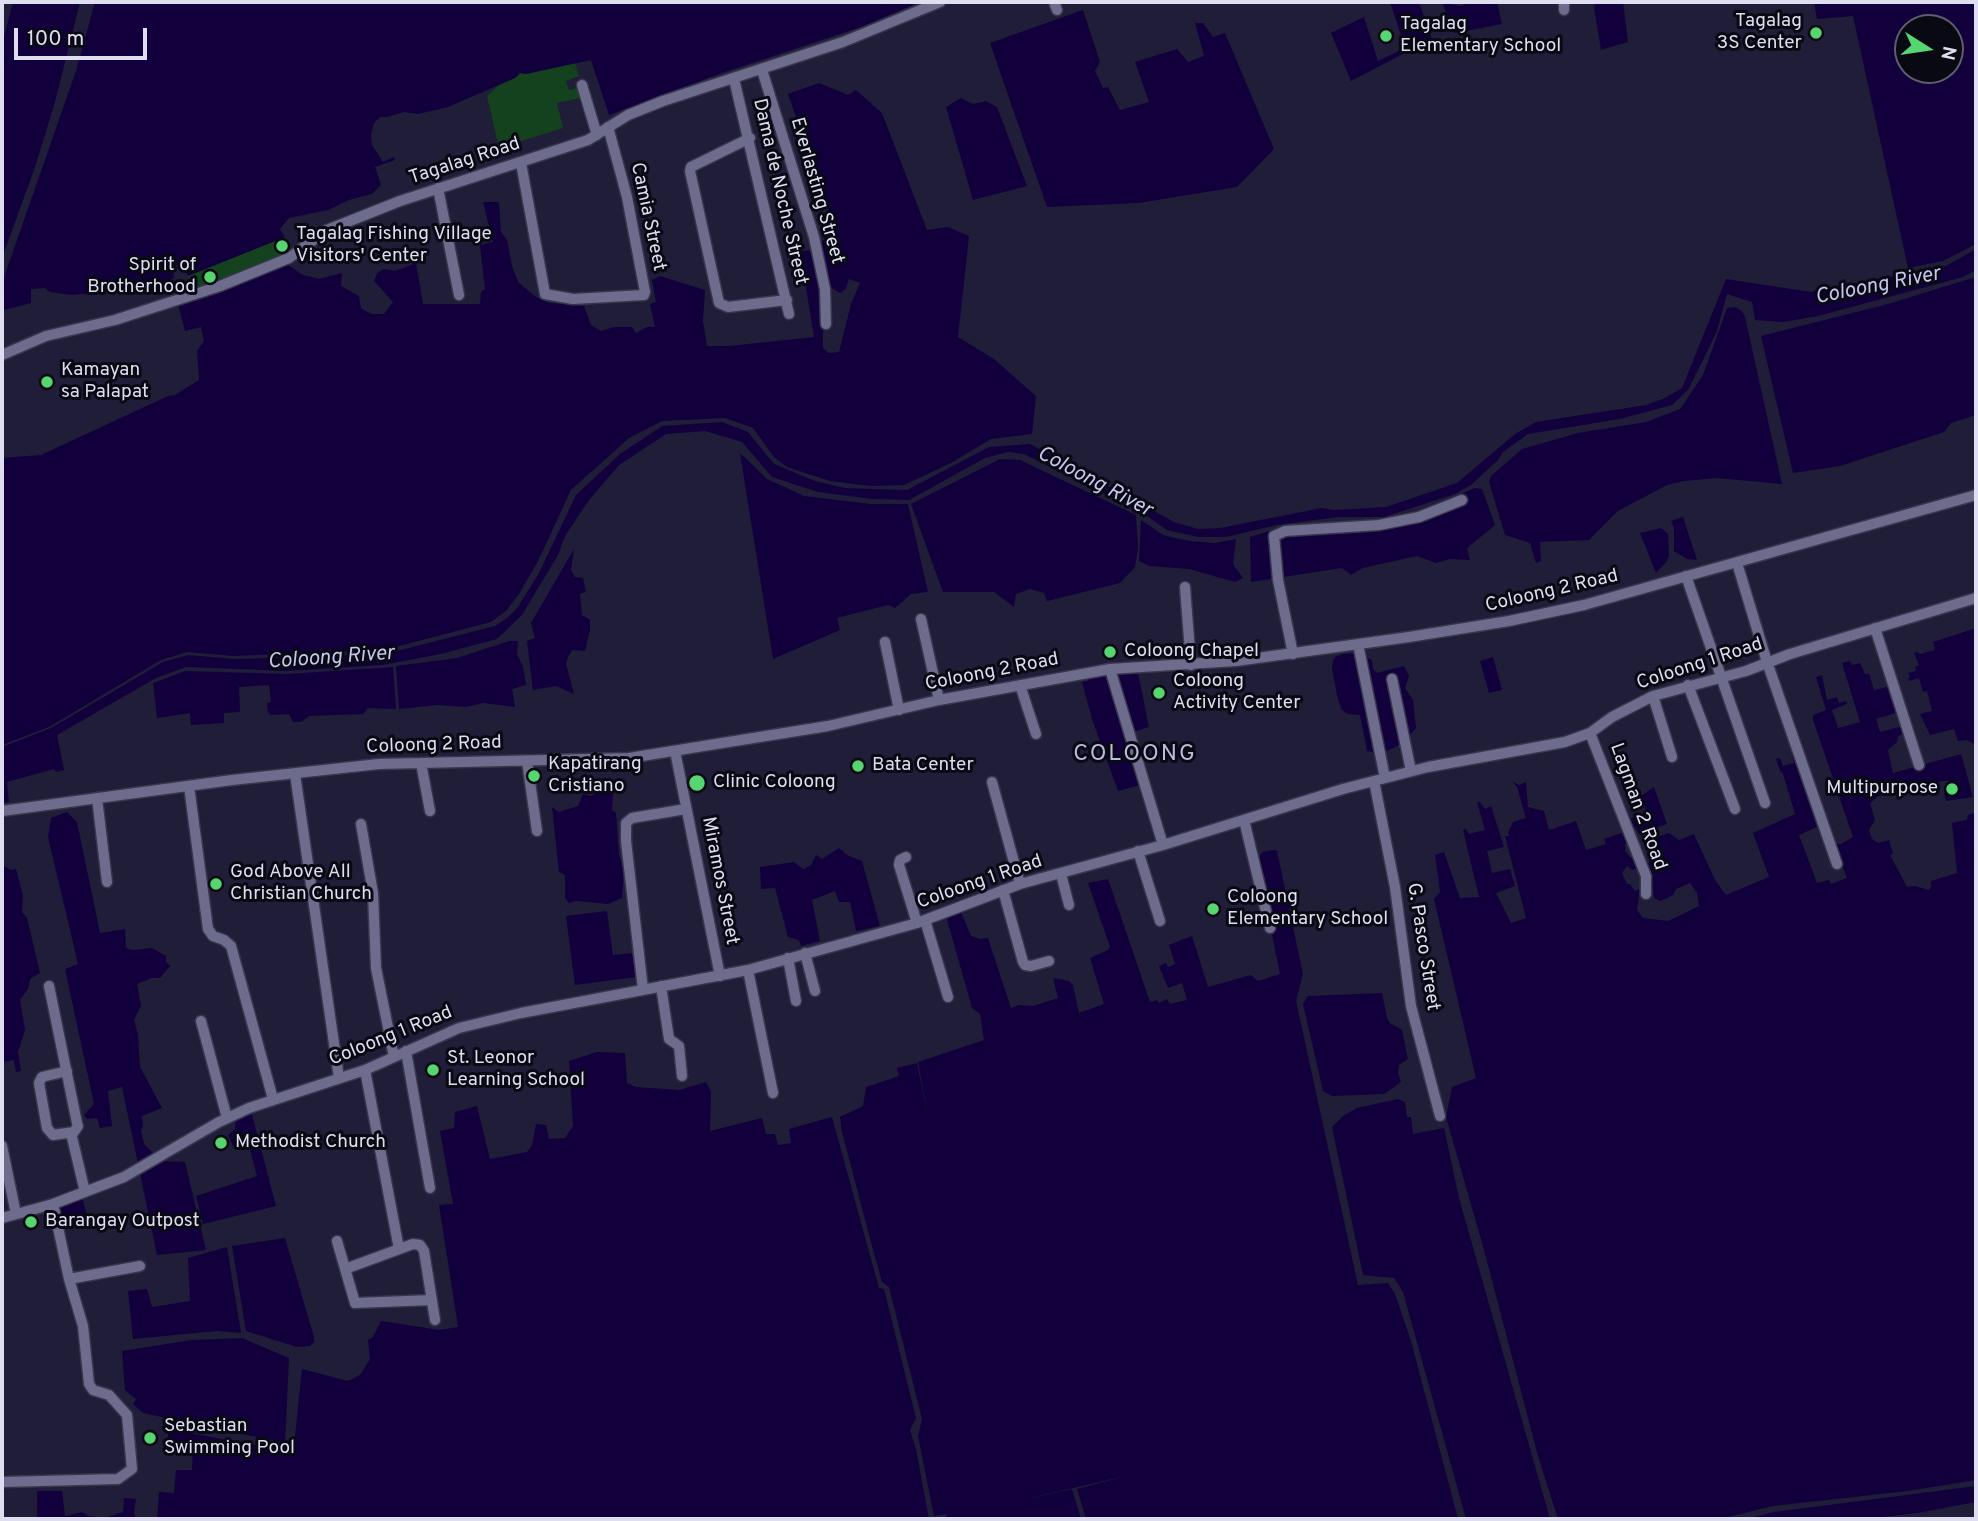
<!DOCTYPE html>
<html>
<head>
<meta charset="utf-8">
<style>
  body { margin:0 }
  #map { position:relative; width:1978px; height:1521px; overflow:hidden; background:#1f1d37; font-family:Overpass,sans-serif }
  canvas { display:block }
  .frame { position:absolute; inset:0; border:4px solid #dedef0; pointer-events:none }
  .north { position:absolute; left:1894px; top:14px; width:70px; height:70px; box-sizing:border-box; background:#090914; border:2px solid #5e5e6c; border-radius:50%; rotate:102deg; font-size:19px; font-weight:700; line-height:28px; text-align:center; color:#dedef0 }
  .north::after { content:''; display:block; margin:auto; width:24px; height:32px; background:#57d570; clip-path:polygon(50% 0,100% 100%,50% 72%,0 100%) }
  .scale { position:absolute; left:14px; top:28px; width:133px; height:32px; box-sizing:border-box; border:4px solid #dedef0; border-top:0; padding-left:9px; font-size:21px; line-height:24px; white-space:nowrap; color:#dedef0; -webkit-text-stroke:5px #090914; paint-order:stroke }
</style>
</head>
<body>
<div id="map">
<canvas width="1978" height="1521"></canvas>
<div class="frame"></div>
<div class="north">N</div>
<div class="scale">100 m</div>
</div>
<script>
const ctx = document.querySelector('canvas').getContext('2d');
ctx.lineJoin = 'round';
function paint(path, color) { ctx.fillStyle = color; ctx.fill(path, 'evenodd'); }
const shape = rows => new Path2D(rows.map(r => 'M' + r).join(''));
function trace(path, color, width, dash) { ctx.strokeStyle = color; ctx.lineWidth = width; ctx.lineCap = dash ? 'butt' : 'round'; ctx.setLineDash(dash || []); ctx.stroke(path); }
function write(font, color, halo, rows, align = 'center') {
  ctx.font = font + ' Overpass,sans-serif'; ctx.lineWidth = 6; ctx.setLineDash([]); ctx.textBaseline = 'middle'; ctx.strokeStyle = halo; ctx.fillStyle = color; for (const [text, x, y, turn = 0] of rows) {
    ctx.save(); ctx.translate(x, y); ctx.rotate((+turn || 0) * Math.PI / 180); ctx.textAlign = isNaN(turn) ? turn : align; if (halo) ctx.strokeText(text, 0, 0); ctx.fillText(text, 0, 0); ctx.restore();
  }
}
paint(shape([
  [575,63,579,76,566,81,569,90,580,87,584,97,557,103,563,128,499,148,487,96,500,84,515,78,520,73,526,74],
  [285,237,291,252,193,291,188,276]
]), '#15421e');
paint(shape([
  [13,2,80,2,55,102,35,167,2,258,2,45],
  [95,2,920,2,861,27,722,73,609,115,591,60,526,74,520,73,515,78,448,107,418,114,404,112,387,117,380,117,374,123,371,134,372,145,383,162,394,157,395,160,375,167,381,185,372,194,349,200,328,210,289,218,280,229,285,237,188,276,183,264,177,264,173,270,174,278,132,290,71,295,50,292,45,288,31,289,31,303,4,310,2,283,76,71],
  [1390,2,1419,2,1433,42,1401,55,1351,81,1331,33,1364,17,1378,61,1405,48],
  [1442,2,1460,6,1472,2,1497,2,1502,24,1454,33],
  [1596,2,1623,2,1628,42,1601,50,1594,7],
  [1814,2,1976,2,1976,244,1943,261,1908,268,1853,16,1817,19],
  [1908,28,1950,28,1950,70,1908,70],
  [1083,10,1100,62,1095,71,1103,88,1108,87,1120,110,1149,102,1135,62,1177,49,1188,62,1204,56,1195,23,1203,23,1213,37,1225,33,1274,149,1237,187,1139,203,1047,207,990,43],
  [819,83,848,95,856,90,882,113,927,230,948,227,969,236,958,337,994,359,1036,396,1032,434,991,439,951,463,904,485,871,486,830,481,787,467,774,457,753,428,725,418,662,421,629,438,571,490,538,561,519,594,506,611,491,622,384,650,233,656,187,652,161,660,49,727,2,745,2,458,41,455,168,396,175,395,199,380,197,351,204,341,201,327,185,331,178,304,288,265,303,275,319,279,342,273,341,286,359,296,361,308,371,314,384,314,393,302,374,281,377,273,384,269,395,271,416,263,423,304,480,304,481,292,485,289,480,245,493,242,483,202,499,202,501,232,507,240,512,266,518,282,536,297,549,303,584,306,591,325,601,331,614,327,632,327,636,333,647,327,655,327,650,304,656,302,652,280,660,276,705,290,703,321,707,346,729,346,814,337,800,251,815,250,823,300,823,348,829,353,839,352,851,304,860,283,849,279,846,289,840,293,828,286,821,243,825,238,837,235,788,94],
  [961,98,973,104,986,101,997,107,1027,186,973,200,946,107],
  [1976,249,1976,270,1963,277,1818,316,1783,322,1755,320,1752,302,1727,294,1717,331,1703,360,1688,390,1672,405,1620,419,1528,434,1503,452,1498,460,1471,485,1455,494,1384,517,1338,517,1277,525,1226,537,1198,537,1167,530,1141,512,1024,454,1008,452,985,458,909,500,872,499,818,492,772,477,742,442,729,438,705,431,666,434,619,465,589,500,565,536,558,555,522,615,497,639,441,654,383,665,286,671,186,667,156,678,57,735,64,770,56,772,54,769,7,782,9,802,2,803,2,747,51,728,163,662,188,655,236,659,385,654,495,626,507,618,518,607,539,573,576,495,620,454,662,426,722,422,748,432,774,464,815,481,845,488,907,490,989,447,1030,444,1174,522,1198,529,1220,528,1322,508,1333,510,1386,507,1457,483,1515,434,1536,422,1646,405,1665,398,1682,388,1726,279,1811,292,1946,266],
  [1976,277,1976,415,1951,423,1944,432,1840,466,1793,473,1761,336,1888,304],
  [1735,307,1742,311,1745,317,1782,484,1717,478,1684,481,1667,485,1618,511,1589,540,1540,542,1541,561,1536,563,1530,543,1505,535,1489,482,1491,476,1522,449,1578,433,1646,422,1680,409,1703,375,1727,308],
  [740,453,767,479,804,496,871,504,908,504,928,592,911,594,895,608,888,605,837,618,840,630,773,659],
  [1000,459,1020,460,1136,515,1138,548,1135,567,1120,583,1047,601,1044,593,1030,589,1016,594,1014,607,994,592,943,592,911,504],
  [1475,488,1482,489,1495,525,1467,548,1470,560,1450,559,1436,563,1417,556,1363,568,1351,575,1342,568,1251,582,1250,537,1269,531,1335,522,1384,522,1404,518],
  [1683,517,1697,560,1687,559,1674,551,1674,528,1671,521],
  [1141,520,1163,535,1189,541,1215,543,1236,539,1233,564,1243,578,1235,582,1189,569,1149,566,1139,561],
  [1661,528,1668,534,1669,555,1667,561,1656,573,1640,533],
  [574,549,571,570,575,577,583,578,586,592,580,594,582,615,590,620,590,630,585,651,572,650,568,657,566,664,574,694,556,686,533,690,527,641,535,638,531,623],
  [1976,628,1976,751,1974,744,1967,740,1958,741,1954,729,1930,735,1920,714,1932,711,1927,691,1923,692,1919,678,1909,681,1908,678,1910,677,1908,673,1916,671,1915,667,1919,665,1914,653,1917,652,1920,654,1935,650,1933,642],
  [509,641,518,641,517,654,523,667,526,685,512,689,515,707,483,703,466,707,437,705,399,709,396,666,457,658],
  [1357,653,1372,660,1373,669,1377,673,1404,666,1409,676,1405,688,1413,700,1416,728,1403,743,1381,754,1367,751,1360,715,1347,714,1341,709,1337,695,1332,669,1333,661,1335,657,1343,654],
  [1493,657,1502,690,1489,693,1480,661],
  [1850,661,1852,665,1860,663,1865,674,1869,674,1874,690,1891,686,1899,712,1876,719,1880,732,1903,726,1905,733,1898,736,1897,742,1888,750,1893,773,1961,754,1973,797,1946,801,1944,793,1959,793,1956,781,1942,781,1879,796,1870,803,1875,820,1869,830,1872,839,1878,843,1889,840,1893,853,1890,855,1907,887,1915,886,1929,890,1931,887,1931,881,1957,873,1952,823,1967,820,1968,815,1974,813,1976,816,1976,1480,1908,1491,1773,1506,1720,1519,1558,1519,1538,1456,1484,1250,1446,1117,1452,1087,1476,1078,1434,899,1440,892,1435,855,1444,852,1460,898,1479,897,1463,830,1466,829,1469,834,1485,830,1477,802,1480,802,1485,809,1491,806,1504,847,1487,851,1492,873,1510,869,1515,886,1496,893,1511,923,1526,918,1505,836,1509,836,1508,832,1513,822,1526,818,1517,787,1512,781,1519,785,1526,782,1528,807,1544,811,1549,830,1576,821,1586,850,1606,844,1604,839,1625,832,1628,842,1625,844,1625,851,1630,857,1634,858,1637,868,1632,870,1627,866,1622,873,1627,884,1630,884,1635,891,1640,889,1637,910,1643,918,1668,921,1699,906,1697,893,1690,883,1676,889,1673,895,1666,899,1660,901,1654,898,1651,877,1647,866,1655,853,1655,844,1659,836,1669,833,1679,840,1694,834,1715,880,1726,895,1769,877,1753,833,1795,814,1783,774,1780,771,1776,759,1780,758,1783,766,1794,763,1792,755,1796,755,1817,827,1799,835,1817,883,1829,880,1831,884,1847,878,1834,844,1841,844,1853,837,1813,720,1813,715,1826,710,1816,677,1822,675,1827,700,1837,697,1839,703,1846,701,1847,704,1832,710,1838,728,1860,722,1842,663],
  [393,667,396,709,368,708,363,714,309,716,301,722,293,722,289,714,271,715,268,712,267,703,271,702,269,685,239,687,240,712,224,713,224,723,191,725,190,713,157,718,153,683,185,671,288,674],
  [1137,668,1149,727,1133,732,1117,672],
  [1104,671,1140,785,1118,791,1092,719,1082,682,1088,681,1087,675],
  [609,787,613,792,612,810,616,813,619,854,624,872,622,898,608,904,577,901,569,903,565,898,565,875,559,872,552,807,559,812,578,806,583,794,591,796],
  [1654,787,1667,824,1639,834,1629,819,1647,812,1641,796],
  [67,812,77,822,100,933,125,929,126,948,133,950,152,948,166,956,166,962,170,966,160,978,151,978,137,984,141,1006,134,1020,138,1035,140,1067,162,1108,142,1116,143,1126,141,1130,144,1144,161,1161,185,1162,206,1250,157,1255,122,1087,108,1091,112,1126,100,1128,97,1118,87,1119,84,1115,94,1104,65,969,78,964,48,837,51,818],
  [839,848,847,855,862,861,880,926,856,931,850,902,839,902,835,891,812,900,820,941,801,946,799,940,788,937,775,888,761,889,760,867,794,862,803,869,811,865,816,855,822,859],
  [1273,850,1277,851,1303,974,1296,1001,1358,1285,1388,1283,1395,1294,1411,1341,1458,1519,1086,1519,1077,1489,1126,1476,1013,1502,1072,1489,1081,1519,947,1519,946,1514,934,1516,918,1436,922,1419,889,1287,882,1282,872,1246,842,1132,840,1117,863,1106,866,1087,899,1076,897,1068,917,1063,928,1116,918,1062,984,1040,980,1014,972,1008,946,916,960,910,971,936,980,939,988,938,1011,1008,1019,1005,1033,1006,1058,998,1053,978,1069,981,1073,985,1079,1013,1104,1004,1090,958,1108,950,1110,947,1088,883,1108,879,1150,1002,1157,1000,1159,1003,1167,999,1170,1004,1187,1000,1182,983,1168,988,1159,966,1166,963,1168,967,1175,964,1169,945,1192,936,1208,987,1251,975,1258,981,1280,974,1272,935,1274,933,1259,862,1260,855,1263,852],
  [2,865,11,870,16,869,23,895,22,912,27,918,40,973,30,979,28,989,20,1000,25,1030,18,1052,21,1071,16,1072,14,1060,2,1062],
  [607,911,613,955,632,953,636,977,575,985,566,916],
  [1382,993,1387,1018,1390,1023,1402,1030,1408,1059,1399,1065,1398,1073,1401,1082,1384,1094,1332,1096,1323,1091,1303,1004,1308,996],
  [597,1052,625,1053,627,1083,636,1087,679,1090,706,1082,711,1092,710,1131,762,1118,766,1134,775,1134,778,1145,791,1143,789,1129,832,1117,879,1288,884,1289,916,1418,910,1430,916,1449,929,1519,157,1519,159,1492,174,1493,176,1470,192,1470,193,1446,168,1445,168,1429,287,1451,294,1445,302,1369,348,1381,360,1375,370,1359,368,1340,373,1337,381,1321,439,1330,458,1327,439,1205,453,1204,440,1131,454,1128,455,1112,477,1106,490,1159,527,1152,532,1145,536,1124,546,1125,549,1139,565,1138,573,1126,569,1061],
  [1398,1099,1405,1102,1407,1117,1411,1117,1413,1134,1444,1128,1459,1198,1550,1519,1466,1519,1403,1292,1394,1278,1363,1275,1332,1127,1343,1116,1357,1108],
  [251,1111,276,1206,203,1224,196,1196,257,1176,248,1142,233,1146,228,1135,235,1129,236,1117],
  [82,1197,87,1216,61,1222,55,1206],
  [285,1238,314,1337,314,1342,310,1346,297,1347,246,1331,232,1246],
  [227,1247,241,1333,217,1331,133,1339,128,1291,147,1289,152,1307,190,1301,188,1258],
  [242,1338,289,1358,285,1443,143,1413,133,1404,136,1399,125,1390,122,1351,192,1340],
  [1976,1486,1976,1502,1917,1513,1866,1519,1746,1519,1774,1512],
  [37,1491,62,1491,65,1516,82,1512,89,1516,104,1518,123,1512,124,1498,136,1499,134,1512,136,1519,37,1519]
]), '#12003d');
const minor = shape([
  [1054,2,1057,10],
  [1564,2,1564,10],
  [762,70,814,237,825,289,826,324],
  [734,79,789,314],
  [582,85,597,135],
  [750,138,691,167,690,171,719,303,728,307,787,300],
  [521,163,545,294,573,299,644,295,645,292,627,197,608,127],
  [438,188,459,295],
  [2,355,46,336,115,320,220,286,289,258,327,230,400,201,588,140,628,115,663,101,843,42,940,2],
  [1737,563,1767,662,1837,864],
  [1686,576,1765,803],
  [1185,587,1191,665],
  [921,619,939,700],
  [1875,628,1919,765],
  [885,642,899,710],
  [1358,644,1385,778],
  [1293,654,1278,580,1274,536,1285,531,1379,525,1419,517,1462,500],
  [1110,669,1163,845],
  [1392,679,1411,771],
  [1020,685,1036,734],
  [1688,685,1735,809],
  [1653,696,1672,757],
  [1590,733,1646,876,1646,894],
  [675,751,720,976],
  [527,761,537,831],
  [421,763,430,811],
  [295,774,339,1078],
  [1374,781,1395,887,1411,1006,1440,1116],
  [992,782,1020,884],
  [189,786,208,929,213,936,224,940,231,946,273,1099],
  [97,798,107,882],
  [2,811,232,780,379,764,629,758,828,726,939,700,1110,669,1236,661,1409,637,1509,621,1584,605,1976,495],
  [1244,820,1270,928],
  [361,824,373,893,376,968,394,1057],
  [1138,851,1160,921],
  [906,857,900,860,899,865,917,923],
  [1061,874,1069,905],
  [1003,890,1023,962,1025,965,1031,966,1049,961],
  [925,920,948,997],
  [805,953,815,991],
  [788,958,796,1001],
  [748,970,773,1093],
  [49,986,77,1123,78,1126,74,1132,53,1135,47,1128,39,1083,42,1077,67,1071],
  [661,986,669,1039,679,1046,682,1076],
  [643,989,626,841,626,823,632,818,686,809],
  [201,1021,227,1118],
  [406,1051,430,1188],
  [365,1070,399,1249],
  [71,1133,85,1192],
  [2,1146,16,1214],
  [2,1218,53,1204,124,1177,219,1122,249,1108,365,1070,459,1028,521,1013,748,970,917,923,1020,884,1163,845,1343,789,1428,767,1565,742,1590,733,1612,717,1653,696,1746,671,1790,654,1976,598],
  [337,1241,355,1303,432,1300],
  [345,1269,413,1244,420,1245,424,1251,435,1320],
  [69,1279,140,1266],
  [2,1482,118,1479,132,1469,127,1415,109,1395,93,1390,89,1384,83,1326,69,1279,53,1204]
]);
trace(minor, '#38364c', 13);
trace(minor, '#6d6c8d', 10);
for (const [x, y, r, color] of [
  [1816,33,7,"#57d570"],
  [1386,36,7,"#57d570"],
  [282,246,7,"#57d570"],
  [210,277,7,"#57d570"],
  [47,382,7,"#57d570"],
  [1110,652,7,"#57d570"],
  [1159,693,7,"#57d570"],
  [858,766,7,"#57d570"],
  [534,776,7,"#57d570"],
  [697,783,9,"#57d570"],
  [1952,789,7,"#57d570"],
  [216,884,7,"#57d570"],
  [1213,909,7,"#57d570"],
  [433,1070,7,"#57d570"],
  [221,1143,7,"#57d570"],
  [31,1222,7,"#57d570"],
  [150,1438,7,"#57d570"]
]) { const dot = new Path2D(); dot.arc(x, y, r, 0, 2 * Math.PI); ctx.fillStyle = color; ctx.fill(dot); trace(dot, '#090914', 2.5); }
write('19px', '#dedef0', '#090914', [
  ["Tagalag",1802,22,"right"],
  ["3S Center",1802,44,"right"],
  ["Tagalag",1400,25],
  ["Elementary School",1400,47],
  ["Tagalag Fishing Village",296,235],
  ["Visitors' Center",296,257],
  ["Spirit of",196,266,"right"],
  ["Brotherhood",196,288,"right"],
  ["Kamayan",61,371],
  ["sa Palapat",61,393],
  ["Coloong Chapel",1124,652],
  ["Coloong",1173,682],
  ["Activity Center",1173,704],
  ["Kapatirang",548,765],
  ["Cristiano",548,787],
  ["Bata Center",872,766],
  ["Clinic Coloong",713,783],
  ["Multipurpose",1938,789,"right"],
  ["God Above All",230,873],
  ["Christian Church",230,895],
  ["Coloong",1227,898],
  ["Elementary School",1227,920],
  ["St. Leonor",447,1059],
  ["Learning School",447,1081],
  ["Methodist Church",235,1143],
  ["Barangay Outpost",45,1222],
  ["Sebastian",164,1427],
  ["Swimming Pool",164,1449]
], 'left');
write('19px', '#dedef0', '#090914', [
  ["Tagalag Road",465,162,-18],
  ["Everlasting Street",816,191,74],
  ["Dama de Noche Street",779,192,77],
  ["Camia Street",647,217,78],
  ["Coloong 2 Road",1552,592,-13],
  ["Coloong 1 Road",1700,665,-18],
  ["Coloong 2 Road",992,673,-11],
  ["Coloong 2 Road",434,746,-2],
  ["Lagman 2 Road",1637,807,70],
  ["Miramos Street",719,881,79],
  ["Coloong 1 Road",980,883,-19],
  ["G. Pasco Street",1422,947,81],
  ["Coloong 1 Road",391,1037,-22]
]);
write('italic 21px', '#c6c6ef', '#090914', [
  ["Coloong River",1878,287,-11],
  ["Coloong River",1094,483,28],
  ["Coloong River",331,659,-4]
]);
ctx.letterSpacing = '2px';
write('23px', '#bcbbdf', '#090914', [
  ["COLOONG",1135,755]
]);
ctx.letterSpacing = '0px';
</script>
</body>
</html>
